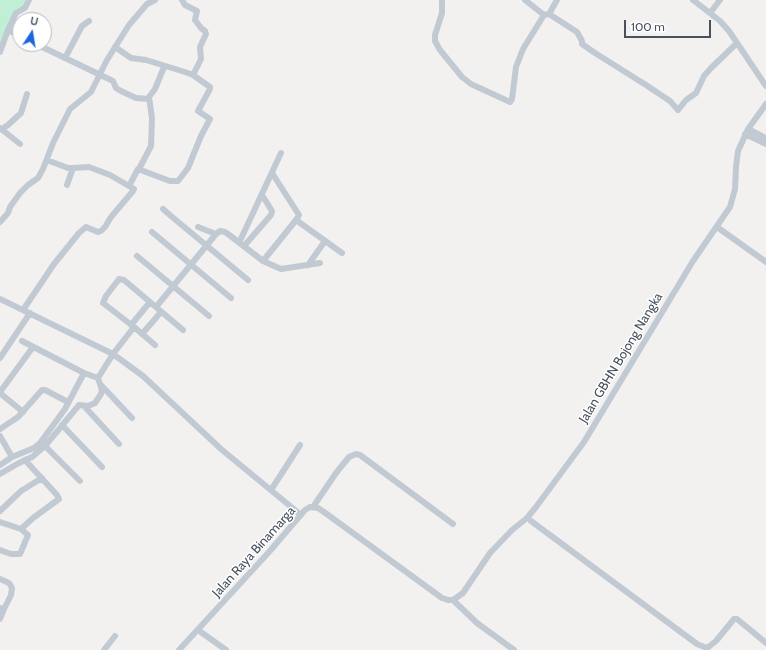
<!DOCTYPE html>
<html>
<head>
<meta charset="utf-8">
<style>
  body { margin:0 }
  #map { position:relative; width:766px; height:650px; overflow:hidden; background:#f3f0f0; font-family:Cabin,sans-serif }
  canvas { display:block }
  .north { position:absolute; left:12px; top:12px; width:40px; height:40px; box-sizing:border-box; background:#fff; border:1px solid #b6babf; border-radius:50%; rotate:12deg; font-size:11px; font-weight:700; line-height:16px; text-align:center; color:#48525e }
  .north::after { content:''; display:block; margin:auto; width:14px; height:18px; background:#1c65e1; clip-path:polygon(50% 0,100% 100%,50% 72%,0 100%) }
  .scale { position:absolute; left:624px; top:20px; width:87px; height:18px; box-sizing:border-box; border:2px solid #48525e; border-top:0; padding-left:5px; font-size:12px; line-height:14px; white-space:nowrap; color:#48525e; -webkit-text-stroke:3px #fff; paint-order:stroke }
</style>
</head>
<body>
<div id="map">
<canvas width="766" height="650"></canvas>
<div class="north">U</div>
<div class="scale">100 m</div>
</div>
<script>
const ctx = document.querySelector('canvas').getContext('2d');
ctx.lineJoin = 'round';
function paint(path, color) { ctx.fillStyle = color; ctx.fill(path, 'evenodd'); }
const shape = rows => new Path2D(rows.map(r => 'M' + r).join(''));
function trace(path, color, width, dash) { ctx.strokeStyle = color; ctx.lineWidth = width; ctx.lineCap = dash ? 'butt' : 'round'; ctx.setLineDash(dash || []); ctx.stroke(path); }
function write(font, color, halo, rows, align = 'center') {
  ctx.font = font + ' Cabin,sans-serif'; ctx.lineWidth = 3; ctx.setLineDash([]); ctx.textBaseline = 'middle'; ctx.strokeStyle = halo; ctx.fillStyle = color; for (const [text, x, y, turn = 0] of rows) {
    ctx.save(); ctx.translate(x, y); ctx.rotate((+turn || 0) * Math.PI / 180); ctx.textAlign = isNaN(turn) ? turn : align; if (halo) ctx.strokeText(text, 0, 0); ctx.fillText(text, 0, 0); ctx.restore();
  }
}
paint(shape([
  [0,0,29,0,19,11,0,54]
]), '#c0efd5');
trace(shape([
  [182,0,185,5,197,11,195,20,201,28,205,31,206,34,200,47,201,59,193,75],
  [442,0,442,13,435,35,435,41,440,50,462,77,471,84,510,102,512,99,516,67,523,49,544,15,549,14,557,0],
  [525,0,544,15],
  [693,0,720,21,729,31,766,86],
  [710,13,720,0],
  [549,14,577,32,582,41,582,44,595,53,646,85,670,101,678,110,686,100,696,93,704,76,711,68,737,43],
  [8,30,16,13,25,8,29,0],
  [36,44,113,81,116,88,121,91,136,98,149,99],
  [0,52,8,30,20,36],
  [65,58,82,26,89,21],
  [0,128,20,144],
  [2,129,8,125,21,113,27,94],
  [748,129,766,138],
  [745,134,766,144],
  [47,160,68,168,73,168,67,185],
  [73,168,89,167,110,175,129,186],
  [139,169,151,146,152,118,149,97,155,89,164,67],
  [163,209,171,216,248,280],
  [296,220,342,253],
  [0,222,8,213,10,207,20,193,28,185,38,178,43,169,53,143,70,109,91,92,107,60,129,25,147,4,155,0],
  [198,227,216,234],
  [717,227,766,262],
  [152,232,231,298],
  [239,243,281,153],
  [244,246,271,215,272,211,262,195],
  [137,256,209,316],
  [263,261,281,269,320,263],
  [308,265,325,241],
  [0,299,113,354,143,376,221,449,301,515],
  [156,307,216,234,220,231,225,232,228,234,263,261,296,220,299,215,272,173],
  [23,310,54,264,79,233,86,227,98,232,101,231,105,227,111,217,133,191,134,189,129,186,138,169,170,181,178,181,188,168,201,136,210,119,198,111,210,89,210,87,193,75,185,72,146,60,131,58,115,47],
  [131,325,150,302],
  [134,327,155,345],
  [142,334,161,312],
  [22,341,84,373,98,378,113,354,134,327,103,303,106,296,119,279,124,280,183,330],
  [0,358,30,313],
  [101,385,132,418],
  [0,392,33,347],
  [0,393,23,412],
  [84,406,119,444],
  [62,425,102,467],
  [0,429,18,417,42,390,45,390,68,402],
  [0,436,12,457],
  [45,446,80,481],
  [0,465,12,457,34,448,40,443,65,409,84,373],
  [0,474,19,463,32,457,45,446,79,405,88,406,95,403,101,394,102,390,98,378],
  [271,490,300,445],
  [313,507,336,473,349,457,356,454,360,455,453,524],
  [0,511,21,491,42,478],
  [531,521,697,644,707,648,716,641,734,619,737,619,766,643],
  [0,522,21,529,28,535,20,554,11,554,0,550],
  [21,529,33,518,59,499,57,495,25,460],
  [0,579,9,583,12,588,11,595,4,609,0,608],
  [453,600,463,593,490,553,512,530,527,518,536,507,584,442,693,261,730,207,735,189,736,167,738,151,748,129,766,104],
  [453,600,477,623,514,650],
  [0,619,4,609],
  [198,630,226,650],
  [104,650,115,636],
  [179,650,269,552,305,510,310,507,318,508,324,512,442,598,448,600,453,600]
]), '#c1cad2', 6);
write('13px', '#48525e', '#fff', [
  ["Jalan GBHN Bojong Nangka",621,358,-59],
  ["Jalan Raya Binamarga",254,552,-48]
]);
</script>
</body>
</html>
